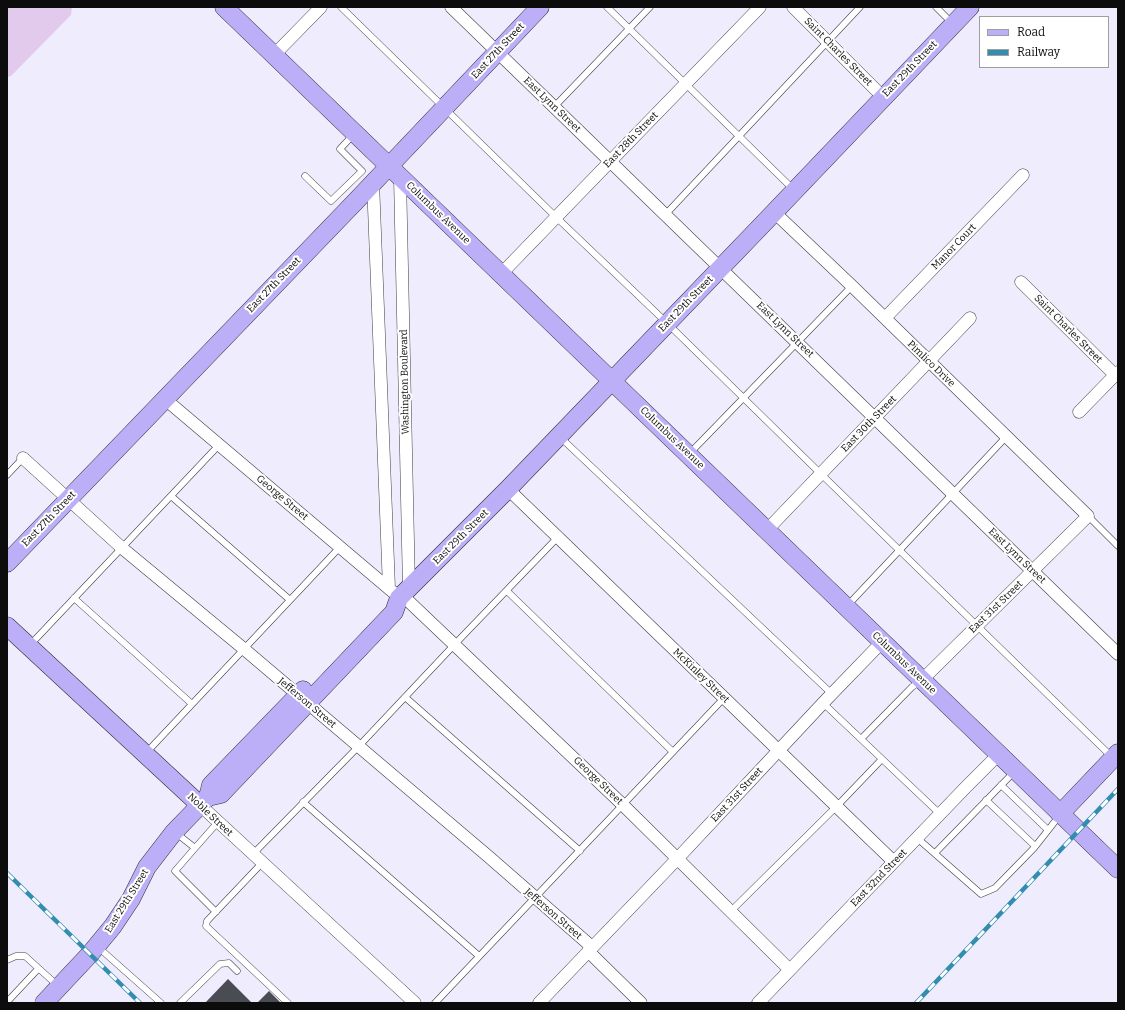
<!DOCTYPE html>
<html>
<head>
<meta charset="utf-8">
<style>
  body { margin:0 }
  #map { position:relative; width:1125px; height:1010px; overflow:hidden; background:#eeecfd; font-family:Bitter,serif }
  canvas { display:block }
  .frame { position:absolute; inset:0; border:8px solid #0c0c0c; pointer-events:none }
  .legend { position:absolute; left:979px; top:16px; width:130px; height:52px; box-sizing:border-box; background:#fff; border:1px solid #9e9e9e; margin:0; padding:5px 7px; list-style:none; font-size:12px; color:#0c0c0c }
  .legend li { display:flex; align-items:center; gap:8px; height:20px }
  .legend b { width:20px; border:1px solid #9e9e9e }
</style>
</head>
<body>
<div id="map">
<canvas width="1125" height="1010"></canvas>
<div class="frame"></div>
<ul class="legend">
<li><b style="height:5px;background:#bcaef7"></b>Road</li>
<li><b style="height:5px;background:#328dae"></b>Railway</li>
</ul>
</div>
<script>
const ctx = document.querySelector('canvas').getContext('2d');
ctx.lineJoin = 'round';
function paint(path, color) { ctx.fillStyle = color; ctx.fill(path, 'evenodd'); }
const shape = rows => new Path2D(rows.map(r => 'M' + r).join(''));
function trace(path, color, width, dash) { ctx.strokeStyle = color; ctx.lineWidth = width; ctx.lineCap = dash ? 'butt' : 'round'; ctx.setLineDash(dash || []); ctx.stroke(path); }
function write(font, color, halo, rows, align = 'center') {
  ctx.font = font + ' Bitter,serif'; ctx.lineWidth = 4; ctx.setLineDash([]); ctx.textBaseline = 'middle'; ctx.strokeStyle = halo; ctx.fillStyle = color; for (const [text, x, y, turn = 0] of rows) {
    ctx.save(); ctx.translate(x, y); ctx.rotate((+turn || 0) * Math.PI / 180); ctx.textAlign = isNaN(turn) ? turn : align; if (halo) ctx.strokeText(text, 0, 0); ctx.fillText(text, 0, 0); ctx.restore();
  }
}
paint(shape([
  [7,7,72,7,71,15,11,76,7,77]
]), '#e1caec');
paint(shape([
  [228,979,252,1003,205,1003],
  [269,991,281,1003,257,1003]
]), '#494c53');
const lane = shape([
  [341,7,556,217,667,323,821,474,1112,757],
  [607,7,793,189],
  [936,7,952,23],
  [554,107,650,7],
  [305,176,331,201,362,171,340,149,354,134],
  [665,215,860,7],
  [560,437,832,694],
  [690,453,852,286],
  [7,475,23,458],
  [171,496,290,600],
  [1088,516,1118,546],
  [507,591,673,752],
  [74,598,192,704],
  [847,606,1006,437],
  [30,645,219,445],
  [405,697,580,851],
  [823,703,940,814],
  [861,739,912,687,920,681],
  [146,753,340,547],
  [1001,785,1048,830],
  [986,800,1035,846],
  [303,802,479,956],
  [176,833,195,848,218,822],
  [917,838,981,894,995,888,1034,848,1060,815],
  [195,848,175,871,216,912],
  [935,853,1015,771],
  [253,854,358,747,455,644,558,537],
  [262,863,207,921,206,926,288,1003],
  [731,911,837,806,882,759],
  [98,947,161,1003],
  [7,960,16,956,25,956,57,985],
  [7,1002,38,969],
  [180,1003,220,964,229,963,237,971],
  [435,1003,724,698]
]);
const street = shape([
  [451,7,1118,654],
  [793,7,883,97],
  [274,55,321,7],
  [400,177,409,588],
  [373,182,389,588],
  [774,212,852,286,1088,516,922,680],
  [501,274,760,7],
  [1021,282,1115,375],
  [885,318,1023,175],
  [165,399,393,592],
  [1079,412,1118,372],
  [23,458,122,548,244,649,489,857,592,947],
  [508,489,894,862],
  [767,530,970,318],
  [402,595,623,805,790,970],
  [200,805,415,1003],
  [588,951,641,1003],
  [539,1003,678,858,823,703,882,642],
  [758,1003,966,787,999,754]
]);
const secondary = shape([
  [224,7,1118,869],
  [7,563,355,202,540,7],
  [7,626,200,805],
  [208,797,211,785,303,690],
  [1060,814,1118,753],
  [44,1003,90,954,113,926,131,899,147,867,174,832,208,797,221,794,394,612,399,598,508,489,761,226,970,7]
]);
trace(lane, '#3f3f3f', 7);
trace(street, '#3f3f3f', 13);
trace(secondary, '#2e2e2e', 19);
trace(lane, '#fff', 6);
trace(street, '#fff', 12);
trace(secondary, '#bcaef7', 18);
const rail = shape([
  [7,873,140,1003],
  [916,1003,1118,789]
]);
trace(rail, '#328dae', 4.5);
trace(rail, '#fff', 3, [9]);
write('10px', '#0c0c0c', '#fff', [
  ["East 27th Street",498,51,-47],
  ["Saint Charles Street",838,52,45],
  ["East 29th Street",910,69,-46],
  ["East Lynn Street",552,105,44],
  ["East 28th Street",631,140,-46],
  ["Columbus Avenue",438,213,44],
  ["Manor Court",954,247,-46],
  ["East 27th Street",274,285,-46],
  ["East 29th Street",686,304,-46],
  ["Saint Charles Street",1068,329,45],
  ["East Lynn Street",785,330,44],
  ["Pimlico Drive",931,364,44],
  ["Washington Boulevard",405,382,-91],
  ["East 30th Street",869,424,-46],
  ["Columbus Avenue",672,438,44],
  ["George Street",282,498,40],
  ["East 27th Street",49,519,-46],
  ["East 29th Street",461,537,-45],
  ["East Lynn Street",1017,556,44],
  ["East 31st Street",996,607,-44],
  ["Columbus Avenue",904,663,44],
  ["McKinley Street",701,676,44],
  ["Jefferson Street",307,703,40],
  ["George Street",598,781,44],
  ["East 31st Street",737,795,-47],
  ["Noble Street",210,815,43],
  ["East 32nd Street",879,878,-46],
  ["East 29th Street",127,901,-58],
  ["Jefferson Street",553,914,41]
]);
</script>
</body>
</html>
